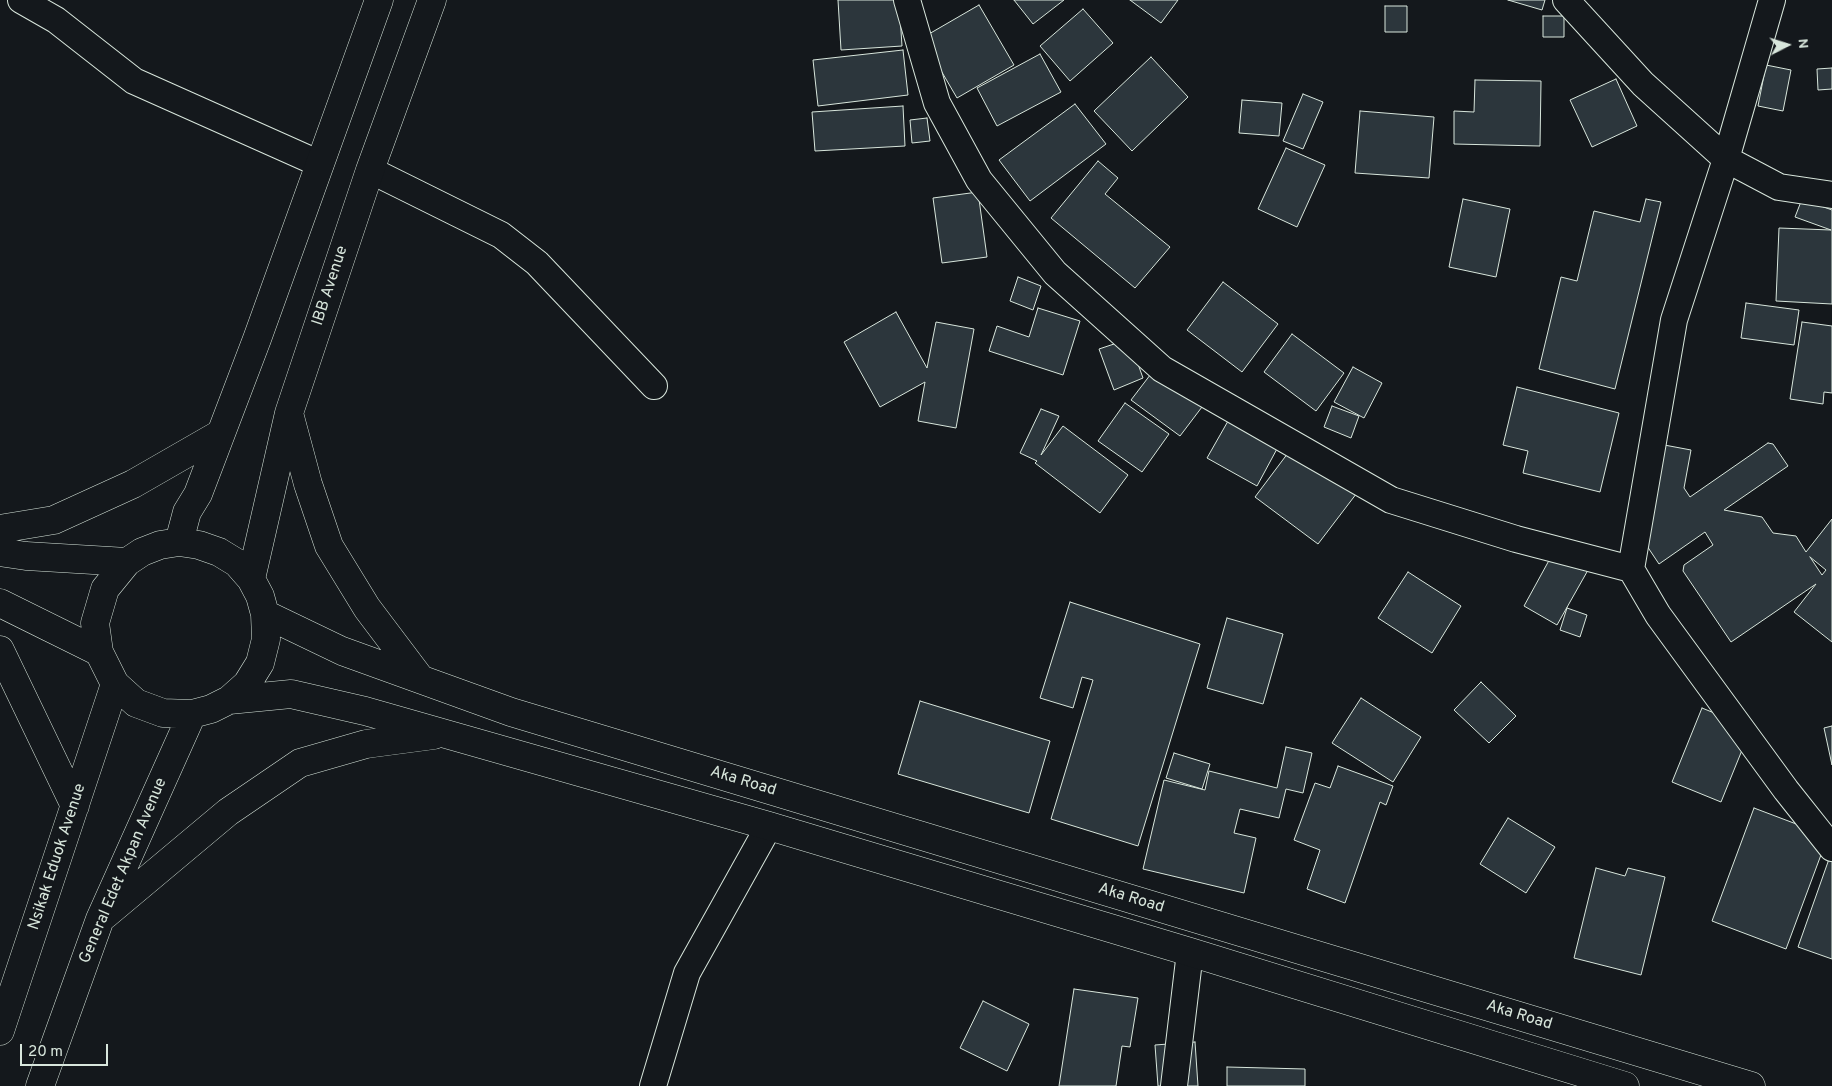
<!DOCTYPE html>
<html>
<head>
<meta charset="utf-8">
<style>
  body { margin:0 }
  #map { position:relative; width:1832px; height:1086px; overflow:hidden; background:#14181c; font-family:Overpass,sans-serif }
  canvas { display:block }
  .north { position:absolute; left:1762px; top:20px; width:50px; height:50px; -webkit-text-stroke:4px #14181c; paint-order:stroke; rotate:85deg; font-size:14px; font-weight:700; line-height:20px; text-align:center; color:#d8e6dc }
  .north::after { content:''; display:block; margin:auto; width:18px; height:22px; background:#d8e6dc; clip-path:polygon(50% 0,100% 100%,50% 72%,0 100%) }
  .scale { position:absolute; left:20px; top:1044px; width:88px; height:22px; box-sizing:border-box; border:2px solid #d8e6dc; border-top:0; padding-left:6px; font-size:15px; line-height:18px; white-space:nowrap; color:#d8e6dc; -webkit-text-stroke:4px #14181c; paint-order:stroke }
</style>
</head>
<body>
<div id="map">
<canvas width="1832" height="1086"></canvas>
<div class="north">N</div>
<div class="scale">20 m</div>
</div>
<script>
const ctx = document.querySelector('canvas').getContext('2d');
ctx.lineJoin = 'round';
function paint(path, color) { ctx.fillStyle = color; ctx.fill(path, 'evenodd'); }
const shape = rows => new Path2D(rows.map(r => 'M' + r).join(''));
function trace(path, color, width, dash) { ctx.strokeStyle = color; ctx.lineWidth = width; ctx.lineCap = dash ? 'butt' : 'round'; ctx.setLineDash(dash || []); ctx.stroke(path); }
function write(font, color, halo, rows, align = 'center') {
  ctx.font = font + ' Overpass,sans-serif'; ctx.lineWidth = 4; ctx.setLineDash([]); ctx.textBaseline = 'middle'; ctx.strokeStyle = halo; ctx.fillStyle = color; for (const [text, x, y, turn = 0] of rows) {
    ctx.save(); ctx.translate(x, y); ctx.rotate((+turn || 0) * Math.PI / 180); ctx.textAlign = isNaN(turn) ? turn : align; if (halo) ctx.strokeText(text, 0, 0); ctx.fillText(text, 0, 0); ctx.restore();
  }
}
const building = shape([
  [838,0,899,0,902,46,841,50,838,0],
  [1014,0,1064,0,1033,24,1014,0],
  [1130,0,1178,0,1161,23,1130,0],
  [1508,0,1545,0,1542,10,1508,0],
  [979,5,1014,65,957,98,922,38,979,5],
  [1385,6,1407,6,1407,32,1385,32,1385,6],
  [1083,9,1113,43,1070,81,1040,46,1083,9],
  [1543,16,1564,16,1564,37,1543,37,1543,16],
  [903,50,908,95,818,106,813,60,903,50],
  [1040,54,1061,92,997,126,977,88,1040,54],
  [1151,57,1188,97,1132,151,1094,111,1151,57],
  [1766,65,1791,70,1783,111,1758,106,1766,65],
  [1832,68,1832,89,1818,90,1817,69,1832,68],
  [1616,79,1637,126,1592,147,1570,100,1616,79],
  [1475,80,1541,81,1540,146,1454,144,1454,111,1474,112,1475,80],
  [1303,94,1323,102,1303,149,1283,141,1303,94],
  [1242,100,1282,103,1279,136,1239,133,1242,100],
  [1075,104,1106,144,1030,201,999,160,1075,104],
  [903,106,905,146,815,151,812,112,903,106],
  [1360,111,1434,117,1429,178,1355,173,1360,111],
  [927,118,930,141,912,143,910,120,927,118],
  [1286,148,1325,165,1297,227,1258,209,1286,148],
  [1098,161,1118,178,1105,194,1170,247,1135,288,1051,218,1098,161],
  [978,192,987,257,942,263,933,198,978,192],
  [1463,199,1510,209,1496,277,1449,267,1463,199],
  [1646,199,1661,202,1615,389,1539,369,1561,277,1577,281,1594,211,1640,222,1646,199],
  [1802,199,1832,210,1832,304,1776,301,1779,228,1831,230,1795,217,1802,199],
  [1018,277,1041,286,1033,310,1010,301,1018,277],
  [1223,282,1278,324,1242,372,1187,330,1223,282],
  [1746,303,1799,310,1794,345,1741,338,1746,303],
  [1038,308,1080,321,1063,375,989,351,997,326,1029,337,1038,308],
  [896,312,927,368,936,322,974,329,956,428,918,421,925,382,880,407,844,342,896,312],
  [1802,322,1832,326,1832,393,1824,392,1823,404,1790,399,1802,322],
  [1292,334,1344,373,1316,411,1264,372,1292,334],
  [1129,339,1143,378,1114,390,1099,349,1129,339],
  [1157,366,1205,403,1180,436,1131,400,1157,366],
  [1353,367,1382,383,1364,418,1334,402,1353,367],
  [1517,387,1619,413,1600,492,1523,473,1528,451,1503,445,1517,387],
  [1125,403,1169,434,1142,472,1098,441,1125,403],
  [1332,406,1359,416,1351,438,1324,427,1332,406],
  [1236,407,1285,434,1257,486,1207,458,1236,407],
  [1041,409,1059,416,1041,455,1063,426,1128,475,1100,513,1035,463,1037,461,1020,453,1041,409],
  [1300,437,1363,485,1318,544,1255,497,1300,437],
  [1768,443,1773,444,1788,466,1724,510,1762,517,1773,533,1796,536,1806,552,1832,519,1832,642,1794,612,1816,584,1731,642,1683,571,1684,565,1713,545,1705,532,1659,564,1643,540,1659,444,1691,450,1684,488,1690,497,1768,443],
  [1810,557,1826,570,1822,575,1810,557],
  [1558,544,1592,563,1557,625,1524,606,1558,544],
  [1408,572,1461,606,1432,653,1378,618,1408,572],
  [1070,602,1200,644,1138,846,1051,819,1093,680,1082,677,1073,708,1040,698,1070,602],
  [1567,608,1587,615,1580,637,1560,630,1567,608],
  [1227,618,1283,634,1263,704,1207,688,1227,618],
  [1481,682,1516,716,1489,743,1454,710,1481,682],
  [1361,698,1421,737,1393,782,1332,743,1361,698],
  [920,701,1050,741,1029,813,898,774,920,701],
  [1702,708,1751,728,1721,802,1672,782,1702,708],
  [1832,726,1832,765,1824,728,1832,726],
  [1286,747,1312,753,1303,793,1286,789,1279,818,1240,809,1234,833,1256,838,1244,893,1143,869,1164,780,1205,790,1209,771,1277,788,1286,747],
  [1174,753,1210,764,1202,789,1166,778,1174,753],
  [1338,766,1393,786,1386,805,1380,802,1345,903,1307,889,1320,850,1294,840,1315,783,1330,788,1338,766],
  [1754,808,1828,836,1786,949,1712,921,1754,808],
  [1508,818,1555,847,1526,893,1480,864,1508,818],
  [1829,859,1832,860,1832,959,1798,947,1829,859],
  [1596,868,1625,876,1628,868,1665,877,1641,975,1574,958,1596,868],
  [1074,989,1138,998,1130,1047,1122,1046,1116,1086,1059,1086,1074,989],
  [983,1001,1029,1024,1007,1071,960,1048,983,1001],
  [1195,1042,1198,1086,1158,1086,1155,1045,1195,1042],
  [1227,1067,1305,1069,1305,1086,1227,1086,1227,1067]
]);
paint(building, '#2c363c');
trace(building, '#d8e6dc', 1);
const minor = shape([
  [21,0,56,20,134,81,320,164],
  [907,0,937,103,979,180,1055,273,1162,369,1391,500,1516,539,1631,569],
  [1566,0,1643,84,1726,159,1779,187,1832,195],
  [1772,0,1726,159,1674,320,1631,569,1658,615,1786,790,1832,848],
  [370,170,501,235,537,263,654,386],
  [653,1086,687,973,769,826],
  [1174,1086,1190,952]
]);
const primary = shape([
  [290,417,308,484,329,546,367,608,419,677],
  [0,529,54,520,133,484,220,434],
  [179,542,187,512,198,494,257,339,379,0],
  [0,552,26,556,127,562],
  [251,579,289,413,370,170,432,0],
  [0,603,99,652],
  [265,614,266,639,260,663,247,684,229,700,211,709,192,714,163,713,136,703,115,684,99,652,95,623,105,589,127,562,142,552,160,545,179,542,199,545,219,552,237,563,251,579,260,596,265,614,342,651,511,712,1751,1086],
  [0,650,75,806],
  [229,700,291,694,365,711,769,826,1190,952,1625,1086],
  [105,915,228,812,300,763,366,744,434,735],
  [0,1031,115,684],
  [40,1086,100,919,192,714]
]);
trace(minor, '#d8e6dc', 28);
trace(primary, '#d8e6dc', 29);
trace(minor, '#14181c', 26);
trace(primary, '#14181c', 28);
write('16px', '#d8e6dc', '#14181c', [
  ["IBB Avenue",331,286,-72],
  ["Aka Road",743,782,17],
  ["Nsikak Eduok Avenue",58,857,-72],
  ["General Edet Akpan Avenue",124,871,-67],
  ["Aka Road",1131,899,17],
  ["Aka Road",1519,1016,17]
]);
</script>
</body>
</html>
